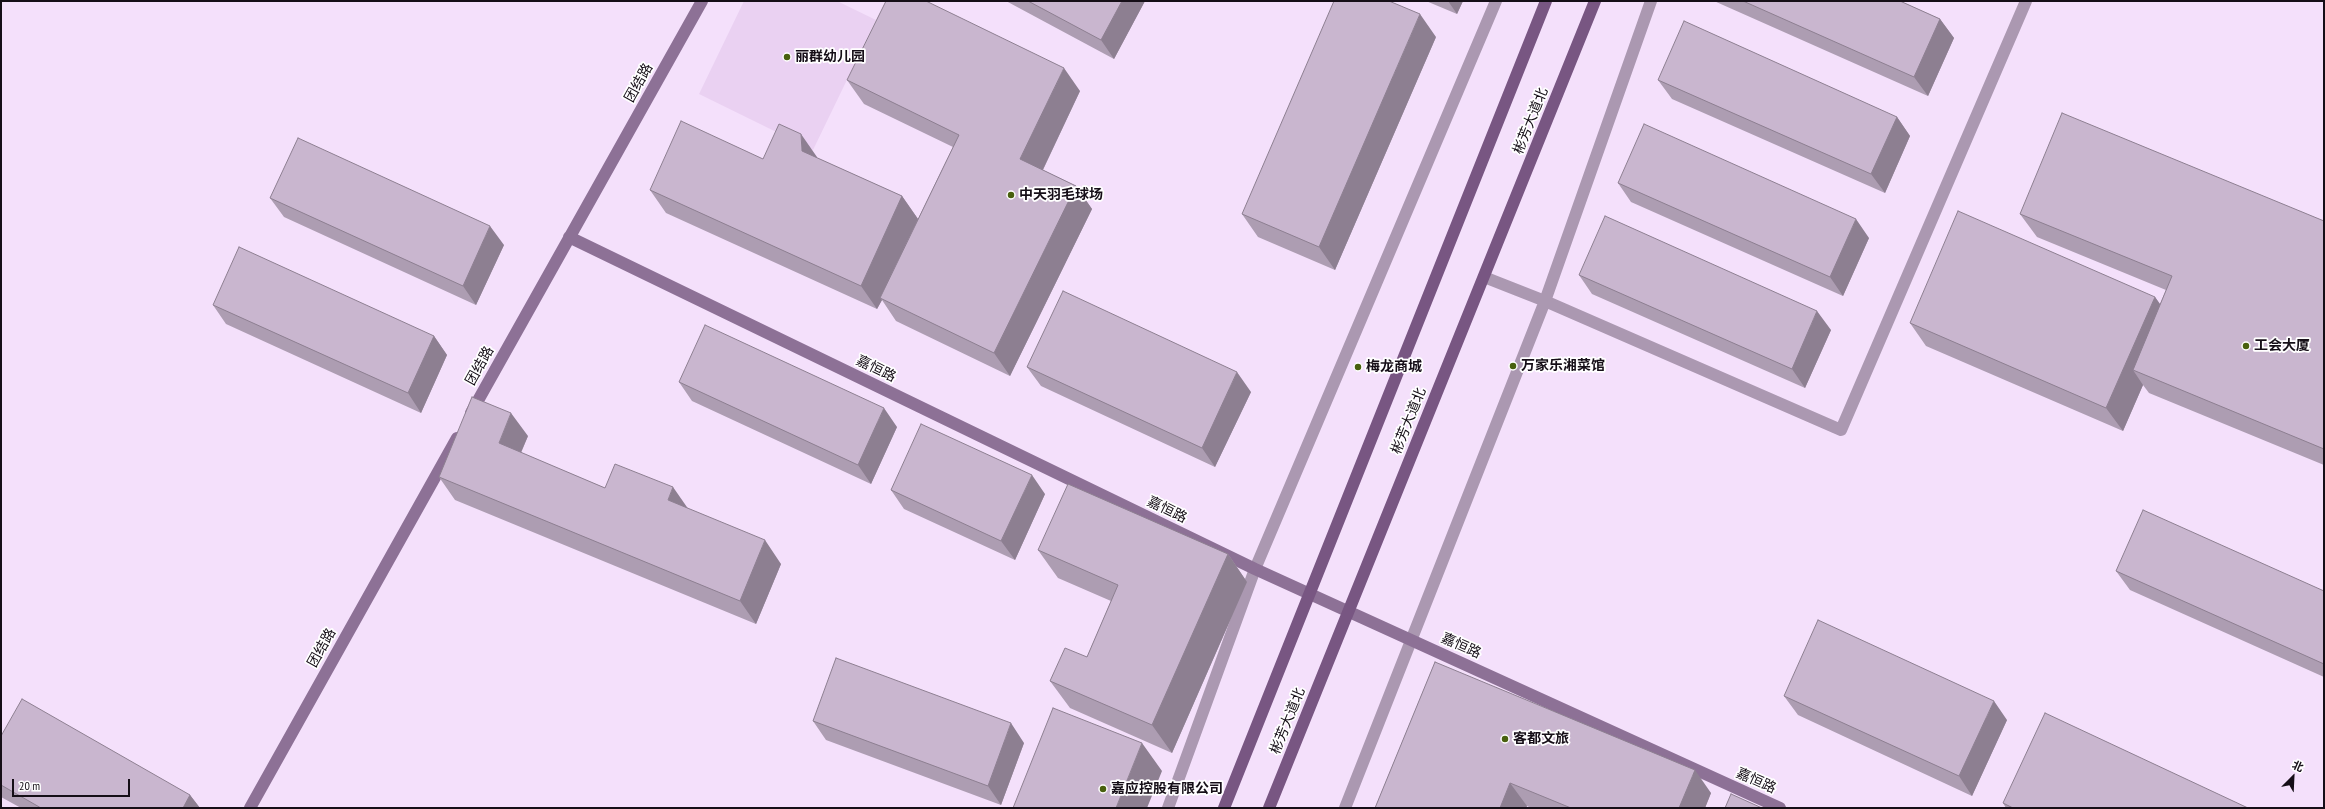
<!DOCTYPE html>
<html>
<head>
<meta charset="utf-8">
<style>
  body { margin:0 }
  #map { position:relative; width:2325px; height:809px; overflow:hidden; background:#f4e0fb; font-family:"PT Sans Narrow","Noto Sans SC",sans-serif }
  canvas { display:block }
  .frame { position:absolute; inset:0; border:2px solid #150e17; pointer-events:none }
  .north { position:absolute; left:2273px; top:757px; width:40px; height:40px; -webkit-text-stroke:3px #fff; paint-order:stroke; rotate:24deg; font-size:11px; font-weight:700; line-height:16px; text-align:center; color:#150e17 }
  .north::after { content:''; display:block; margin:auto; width:14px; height:18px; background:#150e17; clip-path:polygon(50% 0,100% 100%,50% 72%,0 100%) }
  .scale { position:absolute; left:12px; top:779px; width:118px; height:18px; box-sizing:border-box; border:2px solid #150e17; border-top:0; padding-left:5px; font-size:12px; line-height:14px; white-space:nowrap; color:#150e17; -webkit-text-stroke:3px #fff; paint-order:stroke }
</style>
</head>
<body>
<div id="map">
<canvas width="2325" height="809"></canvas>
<div class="frame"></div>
<div class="north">北</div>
<div class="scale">20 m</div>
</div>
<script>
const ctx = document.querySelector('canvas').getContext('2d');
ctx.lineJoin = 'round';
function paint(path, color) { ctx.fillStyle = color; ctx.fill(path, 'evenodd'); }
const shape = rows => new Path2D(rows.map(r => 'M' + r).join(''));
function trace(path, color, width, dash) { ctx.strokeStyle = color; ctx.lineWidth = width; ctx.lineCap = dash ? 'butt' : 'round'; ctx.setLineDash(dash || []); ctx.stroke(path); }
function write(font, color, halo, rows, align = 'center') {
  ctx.font = font + ' "PT Sans Narrow","Noto Sans SC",sans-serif'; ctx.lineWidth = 3.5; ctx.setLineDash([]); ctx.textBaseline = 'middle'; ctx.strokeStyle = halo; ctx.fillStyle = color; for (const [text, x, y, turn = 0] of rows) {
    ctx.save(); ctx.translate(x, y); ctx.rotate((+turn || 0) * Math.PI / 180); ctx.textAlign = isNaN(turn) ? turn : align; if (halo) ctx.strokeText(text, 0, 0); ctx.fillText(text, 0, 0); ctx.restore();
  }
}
paint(shape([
  [744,1,837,1,876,20,813,150,699,94]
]), '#ead1f2');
trace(shape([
  [1484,277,1545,301,1841,430,2026,1],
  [1168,808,1255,569,1496,1],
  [1345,808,1545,301,1651,1]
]), '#ab98b1', 12);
trace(shape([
  [569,237,1255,569,1780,808],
  [471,413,702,1],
  [250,808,457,438]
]), '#8d7196', 12);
trace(shape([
  [1224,808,1546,1],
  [1269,808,1595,1]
]), '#785682', 12);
paint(shape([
  [1006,1,1145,1,1114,59],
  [1426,1,1463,1,1457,14],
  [1714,1,1900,1,1940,19,1954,38,1928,96],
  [1436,37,1335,270,1258,237,1242,214],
  [847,80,1080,91,1043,170,1076,186,1092,209,1010,376,896,321,882,300,877,309,666,213,650,190,763,159,817,157,817,158,902,196,918,219,953,147,864,104],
  [1658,80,1897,117,1910,136,1885,193,1672,99],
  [1618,183,1869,238,1843,296,1631,202],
  [270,198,504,245,476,305,284,217],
  [2020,214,2324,221,2324,465,2149,393,2143,385,2123,431,1926,346,1910,323,2155,297,2160,304,2166,290,2037,237],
  [1579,275,1831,330,1805,388,1592,294],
  [213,305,434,336,447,355,421,413,226,324],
  [1027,367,1251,392,1215,467,1041,386],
  [679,382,897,427,871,484,692,401],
  [528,436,521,453,605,488,687,508,781,564,756,624,455,500,439,477],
  [891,490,1045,494,1015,560,904,509],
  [1038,550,1228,554,1247,582,1172,753,1070,708,1050,681,1087,657,1111,601,1058,578],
  [2116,571,2324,591,2324,677,2130,590],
  [1435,662,1711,793,1705,808,1531,808,1527,806,1526,808,1375,808],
  [1784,696,2007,720,1972,796,1798,715],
  [813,721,1024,743,1001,805,826,740],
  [1,736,190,795,200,808,21,808,1,797],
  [2003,803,2248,808,2006,808]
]), '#ad9db2');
paint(shape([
  [1122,1,1145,1,1114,59,1101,40],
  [1448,1,1463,1,1457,14],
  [1420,14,1436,37,1335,270,1319,247],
  [1940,19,1954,38,1928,96,1914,77],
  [1064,68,1080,91,1037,182,1020,159],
  [1897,117,1910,136,1885,193,1871,174],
  [801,134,817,157,818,174,802,151],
  [1076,186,1092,209,1010,376,994,353],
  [902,196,918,219,880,298,882,300,877,309,861,286],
  [1856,219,1869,238,1843,296,1830,277],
  [490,226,504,245,476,305,463,286],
  [2155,297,2171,320,2133,370,2143,385,2123,431,2106,408],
  [1817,311,1831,330,1805,388,1792,369],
  [434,336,447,355,421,413,408,393],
  [1237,372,1251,392,1215,467,1202,448],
  [884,408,897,427,871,484,858,465],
  [511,413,528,436,515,466,499,443],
  [1032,475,1045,494,1015,560,1001,541],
  [673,487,689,510,668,500],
  [765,540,781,564,756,624,740,601],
  [1228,554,1247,582,1172,753,1152,725],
  [1994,701,2007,720,1972,796,1959,776],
  [1011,723,1024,743,1001,805,988,786],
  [1142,743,1162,771,1147,808,1116,808],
  [1695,770,1711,793,1705,808,1679,808],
  [1510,783,1527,806,1526,808,1500,808],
  [190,795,200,808,183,808]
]), '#8d7f91');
const building = shape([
  [886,1,926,1,1064,68,1020,159,1076,186,994,353,880,298,959,135,847,80,886,1],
  [1028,1,1122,1,1101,40,1028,1],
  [1334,1,1389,1,1420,14,1319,247,1242,214,1334,1],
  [1743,1,1900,1,1940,19,1914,77,1743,1],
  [1684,21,1897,117,1871,174,1658,80,1684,21],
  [2062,113,2324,221,2324,449,2133,370,2172,276,2020,214,2062,113],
  [681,121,763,159,779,124,801,134,802,151,902,196,861,286,650,190,681,121],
  [1644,124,1856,219,1830,277,1618,183,1644,124],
  [298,138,490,226,463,286,270,198,298,138],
  [1958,211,2155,297,2106,408,1910,323,1958,211],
  [1605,216,1817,311,1792,369,1579,275,1605,216],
  [239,247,434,336,408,393,213,305,239,247],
  [1063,291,1237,372,1202,448,1027,367,1063,291],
  [705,325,884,408,858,465,679,382,705,325],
  [472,397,511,413,499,443,605,488,615,464,673,487,668,500,765,540,740,601,439,477,472,397],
  [921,424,1032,475,1001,541,891,490,921,424],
  [1068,484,1228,554,1152,725,1050,681,1065,648,1087,657,1118,585,1038,550,1068,484],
  [2143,510,2324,591,2324,664,2116,571,2143,510],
  [1818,620,1994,701,1959,776,1784,696,1818,620],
  [836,658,1011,723,988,786,813,721,836,658],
  [1435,662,1695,770,1679,808,1571,808,1510,783,1500,808,1375,808,1435,662],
  [22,699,190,795,183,808,41,808,1,785,1,736,22,699],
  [1053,708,1142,743,1116,808,1013,808,1053,708],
  [2045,713,2248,808,2013,808,2003,803,2045,713],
  [1731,794,1762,808,1725,808,1731,794]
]);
paint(building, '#c9b6cf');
trace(building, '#8d7f91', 1);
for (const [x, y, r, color] of [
  [787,57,4,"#48600e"],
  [1011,195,4,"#48600e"],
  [2246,346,4,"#48600e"],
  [1513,366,4,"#48600e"],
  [1358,367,4,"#48600e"],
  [1505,739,4,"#48600e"],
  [1103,789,4,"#48600e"]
]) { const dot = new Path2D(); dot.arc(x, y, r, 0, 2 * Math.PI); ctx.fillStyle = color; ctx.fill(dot); trace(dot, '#fff', 1.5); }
write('bold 14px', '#150e17', '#fff', [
  ["丽群幼儿园",795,57],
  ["中天羽毛球场",1019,195],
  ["工会大厦",2254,346],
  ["万家乐湘菜馆",1521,366],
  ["梅龙商城",1366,367],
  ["客都文旅",1513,739],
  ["嘉应控股有限公司",1111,789]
], 'left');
write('14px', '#150e17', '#fff', [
  ["团结路",639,83,-61],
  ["彬芳大道北",1531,121,-68],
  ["团结路",480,366,-61],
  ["嘉恒路",876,369,26],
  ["彬芳大道北",1409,421,-68],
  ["嘉恒路",1167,510,26],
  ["嘉恒路",1461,646,24],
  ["团结路",322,648,-61],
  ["彬芳大道北",1288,721,-68],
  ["嘉恒路",1756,781,24]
]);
</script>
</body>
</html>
